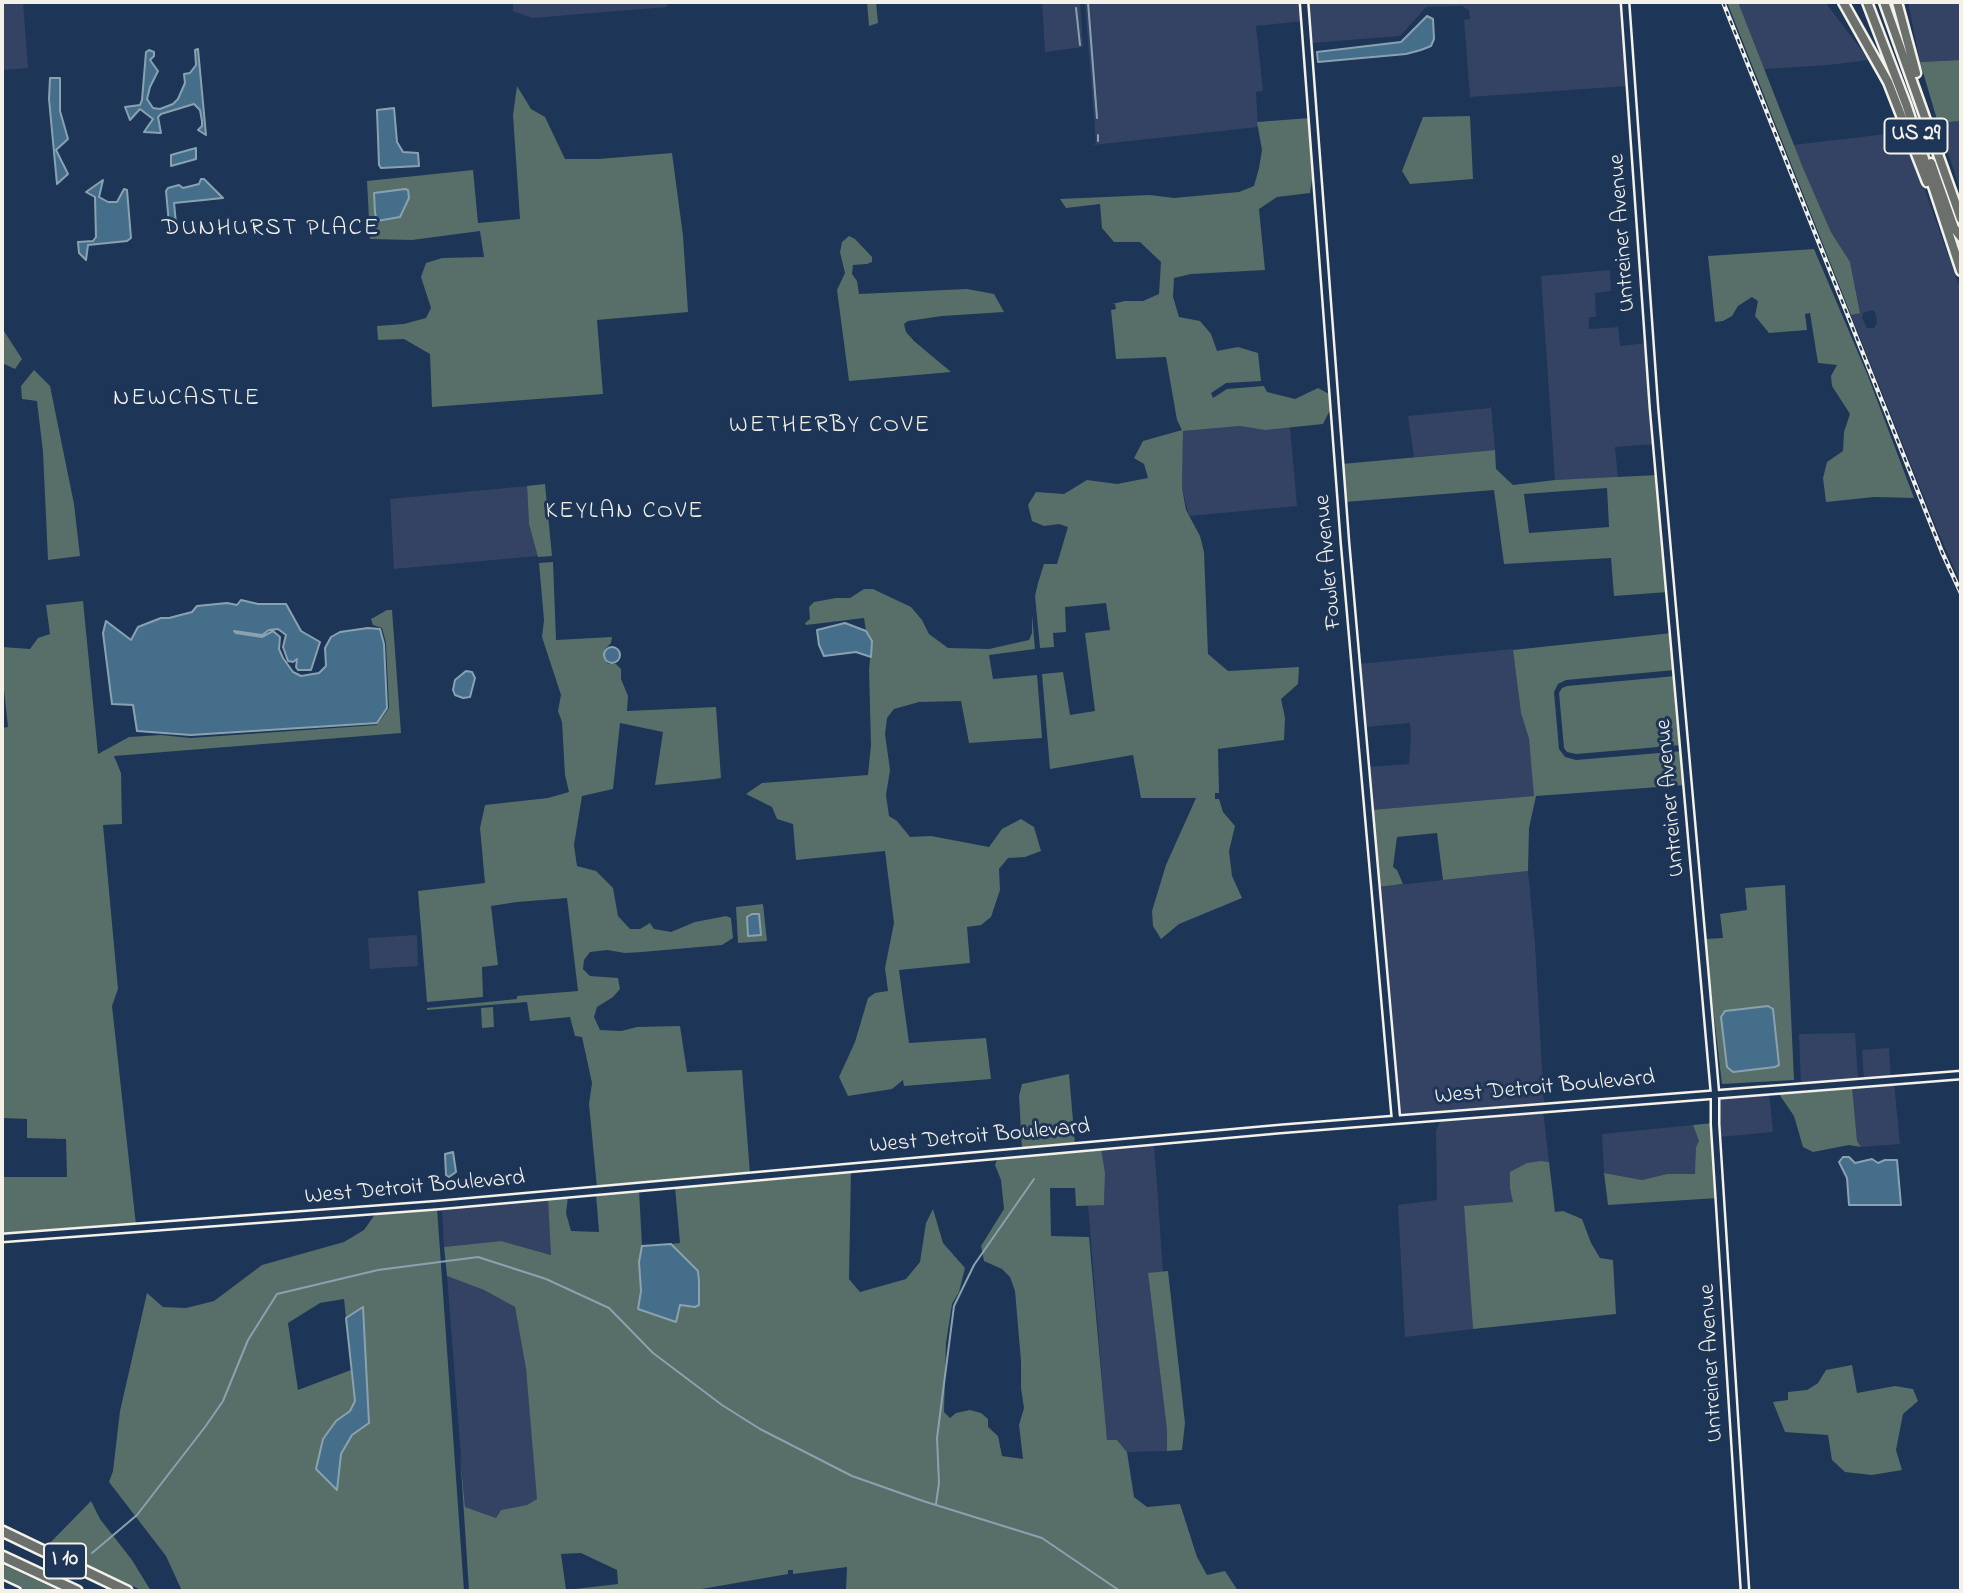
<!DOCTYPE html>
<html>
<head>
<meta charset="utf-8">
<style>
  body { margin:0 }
  #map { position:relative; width:1963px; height:1593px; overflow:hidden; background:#1d3557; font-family:"Indie Flower",sans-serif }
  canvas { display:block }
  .frame { position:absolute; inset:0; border:4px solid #f4f1e8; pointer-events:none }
</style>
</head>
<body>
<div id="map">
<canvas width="1963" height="1593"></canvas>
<div class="frame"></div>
</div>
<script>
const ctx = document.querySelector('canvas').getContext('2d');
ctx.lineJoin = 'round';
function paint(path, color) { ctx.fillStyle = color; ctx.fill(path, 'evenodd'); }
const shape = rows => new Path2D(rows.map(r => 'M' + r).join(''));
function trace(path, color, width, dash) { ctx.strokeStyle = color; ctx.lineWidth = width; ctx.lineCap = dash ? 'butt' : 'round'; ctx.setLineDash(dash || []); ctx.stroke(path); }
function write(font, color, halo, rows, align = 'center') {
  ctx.font = font + ' "Indie Flower",sans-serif'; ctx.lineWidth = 6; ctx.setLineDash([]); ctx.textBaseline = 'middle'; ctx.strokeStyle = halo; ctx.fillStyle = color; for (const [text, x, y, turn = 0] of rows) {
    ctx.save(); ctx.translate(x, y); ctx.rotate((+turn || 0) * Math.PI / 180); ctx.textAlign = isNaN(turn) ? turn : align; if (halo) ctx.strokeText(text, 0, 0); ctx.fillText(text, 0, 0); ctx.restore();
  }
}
paint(shape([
  [2,2,23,2,28,68,2,70],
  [513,2,667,2,667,7,532,18,513,11],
  [1042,2,1080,2,1084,61,1083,47,1045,52],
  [1085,2,1301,2,1303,21,1256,26,1263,91,1256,92,1258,127,1093,145,1096,143],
  [1307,2,1623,2,1627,86,1470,97,1464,20,1470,19,1469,10,1462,6,1426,7,1400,36,1311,43],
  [1738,2,1825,2,1869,60,1828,65,1764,69],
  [1908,2,1961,2,1961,60,1920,62],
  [1961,121,1961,192,1938,123],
  [1904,132,1961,291,1961,584,1936,527,1851,315,1860,312,1850,262,1831,232,1793,145],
  [1873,310,1876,315,1877,323,1874,328,1867,328,1862,318,1863,313],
  [1610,270,1611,291,1595,293,1596,317,1589,317,1589,329,1618,327,1620,346,1647,343,1655,444,1615,447,1618,478,1555,480,1541,276],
  [1491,405,1495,450,1414,457,1408,416,1490,408],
  [1240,426,1265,430,1290,427,1297,506,1189,516,1182,488,1183,431],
  [527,486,529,524,538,556,394,569,390,499],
  [1513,649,1521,713,1529,739,1535,796,1371,810,1368,767,1409,764,1411,735,1410,723,1365,727,1359,664],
  [1528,871,1535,944,1544,1104,1398,1116,1378,887],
  [417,935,418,966,370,969,368,938],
  [1855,1033,1858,1079,1801,1083,1799,1034],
  [1889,1048,1891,1077,1864,1079,1862,1050],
  [1894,1083,1900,1144,1861,1147,1857,1142,1852,1086],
  [1769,1092,1773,1132,1719,1137,1718,1096],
  [1543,1110,1549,1162,1541,1161,1510,1188,1514,1202,1464,1207,1473,1329,1405,1337,1398,1205,1437,1200,1436,1131,1441,1119],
  [1693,1125,1699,1141,1696,1147,1696,1174,1667,1174,1642,1180,1604,1173,1602,1134],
  [1154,1143,1163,1272,1148,1274,1167,1430,1167,1451,1127,1452,1117,1440,1107,1441,1088,1205,1104,1205,1105,1173,1101,1148],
  [548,1198,552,1255,501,1241,444,1247,442,1208],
  [447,1276,484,1290,515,1307,526,1369,538,1499,527,1505,501,1510,496,1518,465,1507]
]), '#344364');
paint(shape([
  [867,2,876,2,878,23,869,26],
  [1727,2,1738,2,1803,168,1831,232,1850,262,1860,313,1851,315],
  [1961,60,1961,121,1938,123,1920,62],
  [517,86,531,109,545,117,565,159,598,159,672,153,683,236,688,312,597,320,603,394,432,407,430,354,404,339,378,340,377,326,404,324,426,318,431,308,421,277,426,263,442,258,484,257,480,231,412,240,370,239,367,181,473,170,478,223,520,219,513,115],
  [1470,116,1473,179,1410,184,1402,171,1423,117],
  [1310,118,1314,167,1310,193,1277,197,1259,209,1265,270,1191,274,1174,278,1173,297,1179,317,1200,321,1211,334,1217,351,1238,347,1258,353,1261,381,1226,383,1211,393,1213,398,1227,389,1264,386,1267,392,1295,399,1318,388,1331,395,1330,410,1323,424,1265,430,1240,426,1183,431,1182,488,1186,510,1200,536,1204,552,1208,654,1228,671,1299,667,1298,684,1281,699,1285,718,1284,740,1218,749,1219,793,1215,793,1215,799,1219,799,1223,812,1235,826,1229,851,1232,876,1242,898,1179,924,1161,939,1153,926,1152,911,1166,865,1196,798,1141,798,1133,755,1050,769,1042,674,1063,672,1070,715,1095,711,1085,633,1110,630,1106,603,1065,607,1066,632,1053,633,1054,647,1040,648,1035,596,1038,583,1044,564,1057,564,1068,527,1059,524,1044,526,1032,521,1028,505,1036,492,1064,494,1087,480,1117,484,1148,478,1144,464,1134,458,1143,441,1182,430,1177,420,1166,357,1116,359,1111,310,1116,309,1115,304,1112,304,1125,301,1143,301,1159,294,1161,262,1140,242,1114,242,1102,228,1100,204,1066,208,1060,199,1150,195,1174,198,1239,192,1254,186,1259,168,1262,150,1257,122],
  [849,236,855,239,872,257,872,262,867,264,853,265,852,274,857,281,859,294,967,289,994,294,1004,312,942,316,908,321,904,324,906,332,914,341,951,372,849,381,837,290,845,273,840,252,842,242],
  [1814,249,1868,376,1914,498,1874,497,1826,502,1823,478,1827,462,1843,451,1844,432,1850,414,1832,386,1831,376,1837,365,1818,363,1810,313,1805,314,1807,330,1769,333,1755,316,1758,301,1752,297,1738,306,1732,316,1723,321,1715,322,1708,256],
  [2,309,4,331,22,359,15,369,2,363],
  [34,370,50,386,74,504,80,556,48,560,43,452,37,401,22,399,21,386],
  [1495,450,1496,469,1513,485,1555,480,1658,475,1668,592,1614,596,1611,558,1504,564,1494,490,1345,502,1342,464],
  [1607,488,1609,527,1529,533,1524,494],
  [545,484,552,556,538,557,529,524,527,486],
  [553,562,556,640,612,637,611,643,605,649,605,659,608,664,616,664,621,669,621,679,628,696,627,711,716,707,721,778,715,779,655,785,663,732,620,723,613,789,582,796,574,845,577,866,596,871,613,888,618,916,630,929,640,929,650,923,654,929,671,932,695,922,726,916,731,918,733,938,722,945,642,952,625,953,607,950,590,952,584,960,583,969,590,976,618,978,620,989,613,997,597,1007,594,1017,600,1030,621,1031,637,1027,680,1026,687,1072,742,1070,750,1174,597,1188,589,1104,592,1083,582,1037,575,1036,570,1017,530,1021,527,1002,427,1010,427,1008,517,999,517,996,578,991,567,898,517,902,491,906,498,965,482,967,483,997,427,1002,418,891,485,883,480,828,485,805,548,798,569,792,565,775,562,722,558,711,561,695,542,637,544,620,539,563],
  [864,589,873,589,911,607,922,620,929,634,948,648,989,649,1029,640,1032,633,1032,615,1035,649,989,655,993,679,1037,675,1042,738,969,743,961,701,919,702,894,709,887,718,885,734,890,770,886,795,889,816,897,821,910,837,931,836,989,847,1002,829,1021,819,1034,827,1041,851,1025,857,1008,858,999,869,1000,890,991,917,981,925,967,927,970,963,899,970,909,1043,986,1038,991,1079,904,1086,903,1080,892,1089,848,1096,839,1077,855,1042,868,998,875,993,888,991,885,968,894,923,885,851,796,860,793,824,777,819,772,807,746,794,762,783,868,775,871,745,869,669,872,641,866,631,864,618,806,625,805,623,810,619,809,607,814,602,836,598,850,598],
  [83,601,98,754,129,737,161,735,191,738,377,725,389,708,386,643,382,628,373,625,371,619,387,610,392,610,401,733,114,756,121,773,122,824,103,825,118,989,112,1006,136,1225,2,1235,2,1177,67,1177,66,1139,27,1138,27,1119,2,1118,2,728,8,727,2,671,2,647,30,649,38,638,50,634,46,605],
  [1672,633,1675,670,1566,680,1558,684,1554,692,1559,749,1565,757,1576,760,1683,751,1686,785,1536,796,1529,828,1528,871,1443,880,1437,833,1397,837,1393,867,1397,870,1403,884,1378,887,1371,810,1534,796,1529,739,1521,713,1513,650],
  [1676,676,1682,745,1576,754,1567,752,1564,748,1559,693,1562,688,1567,686],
  [1785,885,1794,1080,1722,1084,1705,939,1723,938,1720,914,1747,910,1745,888],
  [763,904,767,941,738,943,736,907],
  [493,1007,494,1027,482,1028,481,1008],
  [1069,1074,1075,1144,1022,1149,1019,1096,1022,1084],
  [1852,1086,1857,1141,1861,1147,1849,1145,1813,1152,1803,1147,1794,1116,1777,1091],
  [1713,1123,1718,1198,1608,1205,1604,1173,1642,1180,1667,1174,1695,1174,1696,1147,1699,1141,1693,1125],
  [1101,1148,1105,1173,1104,1205,1076,1206,1075,1188,1050,1188,1051,1236,1089,1237,1107,1440,1117,1440,1127,1452,1134,1497,1147,1507,1180,1504,1197,1557,1207,1575,1225,1571,1238,1591,846,1591,847,1567,793,1574,793,1570,788,1570,788,1574,690,1591,469,1591,460,1452,465,1507,496,1518,501,1510,527,1505,537,1499,526,1369,515,1307,484,1290,447,1276,444,1247,501,1241,551,1255,548,1198,568,1197,566,1213,571,1231,599,1232,596,1194,639,1190,642,1246,639,1262,641,1291,639,1309,680,1305,695,1307,698,1271,671,1244,680,1243,675,1187,851,1170,849,1279,860,1292,906,1279,920,1262,926,1223,933,1209,943,1243,965,1268,959,1292,952,1304,946,1343,944,1412,950,1418,956,1413,970,1410,981,1413,988,1419,988,1427,998,1436,1002,1456,1023,1459,1019,1425,1024,1408,1021,1388,1021,1361,1015,1291,1010,1277,1002,1269,984,1261,981,1246,1004,1209,1001,1180,995,1165,998,1157],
  [581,1553,617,1570,618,1584,566,1590,561,1554],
  [1541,1161,1549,1162,1555,1212,1563,1211,1582,1219,1591,1243,1600,1258,1613,1260,1616,1314,1473,1329,1464,1206,1513,1202,1510,1188,1510,1172,1527,1163],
  [437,1208,464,1591,182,1591,166,1556,109,1482,113,1471,120,1411,147,1293,163,1307,186,1308,214,1301,262,1265,344,1242,364,1230,376,1213],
  [344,1299,346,1318,362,1308,369,1423,352,1435,341,1454,337,1489,336,1421,350,1411,355,1401,351,1370,298,1390,288,1323,320,1303],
  [1168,1271,1185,1423,1182,1450,1167,1451,1167,1430,1148,1273],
  [1852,1365,1857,1393,1895,1386,1913,1389,1918,1401,1903,1414,1896,1450,1902,1470,1872,1475,1845,1472,1832,1460,1828,1435,1785,1432,1773,1402,1788,1400,1788,1392,1807,1390,1818,1383,1826,1370],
  [91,1501,100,1519,132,1560,151,1591,143,1591,47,1546],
  [2,1564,60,1591,23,1591,2,1581]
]), '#586e69');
const water = shape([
  [1427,16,1433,19,1434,39,1431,46,1421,50,1406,54,1318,62,1317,52,1401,42,1427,16],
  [198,49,206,135,198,130,202,126,202,121,200,110,194,104,161,114,158,117,161,133,144,132,153,119,140,109,130,120,125,107,140,105,142,100,146,52,149,50,154,52,154,56,150,60,158,71,150,87,147,99,153,108,160,109,173,104,178,99,185,83,184,74,190,73,196,65,195,50,198,49],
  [50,78,60,78,60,111,68,139,56,150,68,174,57,184,49,99,50,78],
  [394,108,397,142,403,152,418,153,419,166,381,168,379,165,377,110,394,108],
  [196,148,196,159,171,166,171,155,196,148],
  [201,179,204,179,223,198,174,203,177,233,170,235,166,191,168,188,179,185,183,188,199,184,201,179],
  [103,180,99,197,108,202,117,202,124,189,127,190,131,238,127,241,88,245,86,260,79,253,78,242,93,241,96,237,95,197,86,192,103,180],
  [405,189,408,190,409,198,400,217,377,221,375,213,374,193,405,189],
  [241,600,258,604,286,604,301,631,320,642,311,670,298,670,296,667,297,659,293,662,288,661,283,647,286,635,278,629,269,630,262,635,234,631,236,633,262,637,273,631,280,637,279,649,283,658,293,672,301,676,319,673,326,666,325,648,331,637,340,632,368,628,380,629,384,644,387,708,377,723,191,735,137,731,133,705,112,704,103,633,106,621,131,640,138,627,161,618,169,618,192,612,197,606,227,603,237,605,241,600],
  [845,623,866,631,872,641,871,657,856,652,824,656,819,645,817,630,845,623],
  '604 655a8 8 0 1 1 16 0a8 8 0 1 1-16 0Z',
  [466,671,472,672,475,678,470,697,463,698,455,695,453,690,455,680,466,671],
  [752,914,759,914,761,935,748,936,747,917,752,914],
  [1768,1006,1773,1009,1779,1065,1775,1067,1733,1072,1727,1067,1721,1017,1725,1011,1768,1006],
  [453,1152,456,1172,449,1177,446,1175,445,1154,453,1152],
  [1843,1157,1849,1157,1855,1163,1872,1159,1878,1163,1885,1160,1897,1160,1901,1205,1849,1205,1847,1178,1839,1162,1843,1157],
  [671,1244,698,1271,699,1282,699,1305,695,1307,680,1305,676,1322,638,1309,641,1291,639,1262,642,1246,671,1244],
  [363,1307,369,1423,352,1435,341,1454,337,1490,316,1469,323,1439,336,1421,350,1411,355,1401,346,1318,363,1307]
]);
paint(water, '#446e8a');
trace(water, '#8aa2b0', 2);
trace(shape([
  [1088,2,1097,118],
  [1076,8,1080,45],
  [1098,135,1098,141],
  [936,1504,939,1483,937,1438,954,1306,974,1265,1034,1179],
  [92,1553,137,1515,205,1427,223,1401,248,1340,277,1294,378,1270,478,1257,546,1279,609,1308,653,1353,722,1405,760,1429,852,1476,923,1501,1042,1538,1120,1591]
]), '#8aa2b0', 2);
const tertiary = shape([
  [1304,2,1345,543,1396,1119],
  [1625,2,1654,408,1715,1093,1715,1124,1745,1591],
  [2,1238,439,1205,1280,1129,1961,1075],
  [2,1584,17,1591]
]);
const trunk = shape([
  [1843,2,1888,82,1927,182],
  [1867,2,1906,104,1961,271],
  [1884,2,1961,219],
  [1897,2,1916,73],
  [1931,163,1954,228,1961,237]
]);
const motorway = shape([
  [2,1531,127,1591],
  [2,1556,77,1591]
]);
trace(tertiary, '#f4f1e8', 11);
trace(trunk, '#f4f1e8', 13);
trace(motorway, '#f4f1e8', 14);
trace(tertiary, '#1d3557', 6);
trace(trunk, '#6b706d', 8);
trace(motorway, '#6b706d', 9);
const rail = shape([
  [1723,2,1942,552,1961,593]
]);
trace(rail, '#f4f1e8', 4.5);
trace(rail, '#1d3557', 2, [5]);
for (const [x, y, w] of [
  [1916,136,63],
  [65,1561,42]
]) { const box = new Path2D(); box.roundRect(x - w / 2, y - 17.5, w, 35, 5); ctx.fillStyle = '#1d3557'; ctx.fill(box); trace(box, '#f4f1e8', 2); }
write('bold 21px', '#f4f1e8', null, [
  ["US 29",1916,136],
  ["I 10",65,1561]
]);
write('23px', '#f4f1e8', '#1d3557', [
  ["Untreiner Avenue",1624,233,-94],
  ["Fowler Avenue",1330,562,-95],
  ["Untreiner Avenue",1672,798,-95],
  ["West Detroit Boulevard",1545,1089,-5],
  ["West Detroit Boulevard",980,1138,-5],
  ["West Detroit Boulevard",415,1189,-5],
  ["Untreiner Avenue",1713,1363,-93]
]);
ctx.letterSpacing = '2px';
write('24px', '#f4f1e8', '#1d3557', [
  ["DUNHURST PLACE",271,230],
  ["NEWCASTLE",187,400],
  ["WETHERBY COVE",830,427],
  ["KEYLAN COVE",625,513]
]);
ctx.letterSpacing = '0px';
</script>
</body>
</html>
